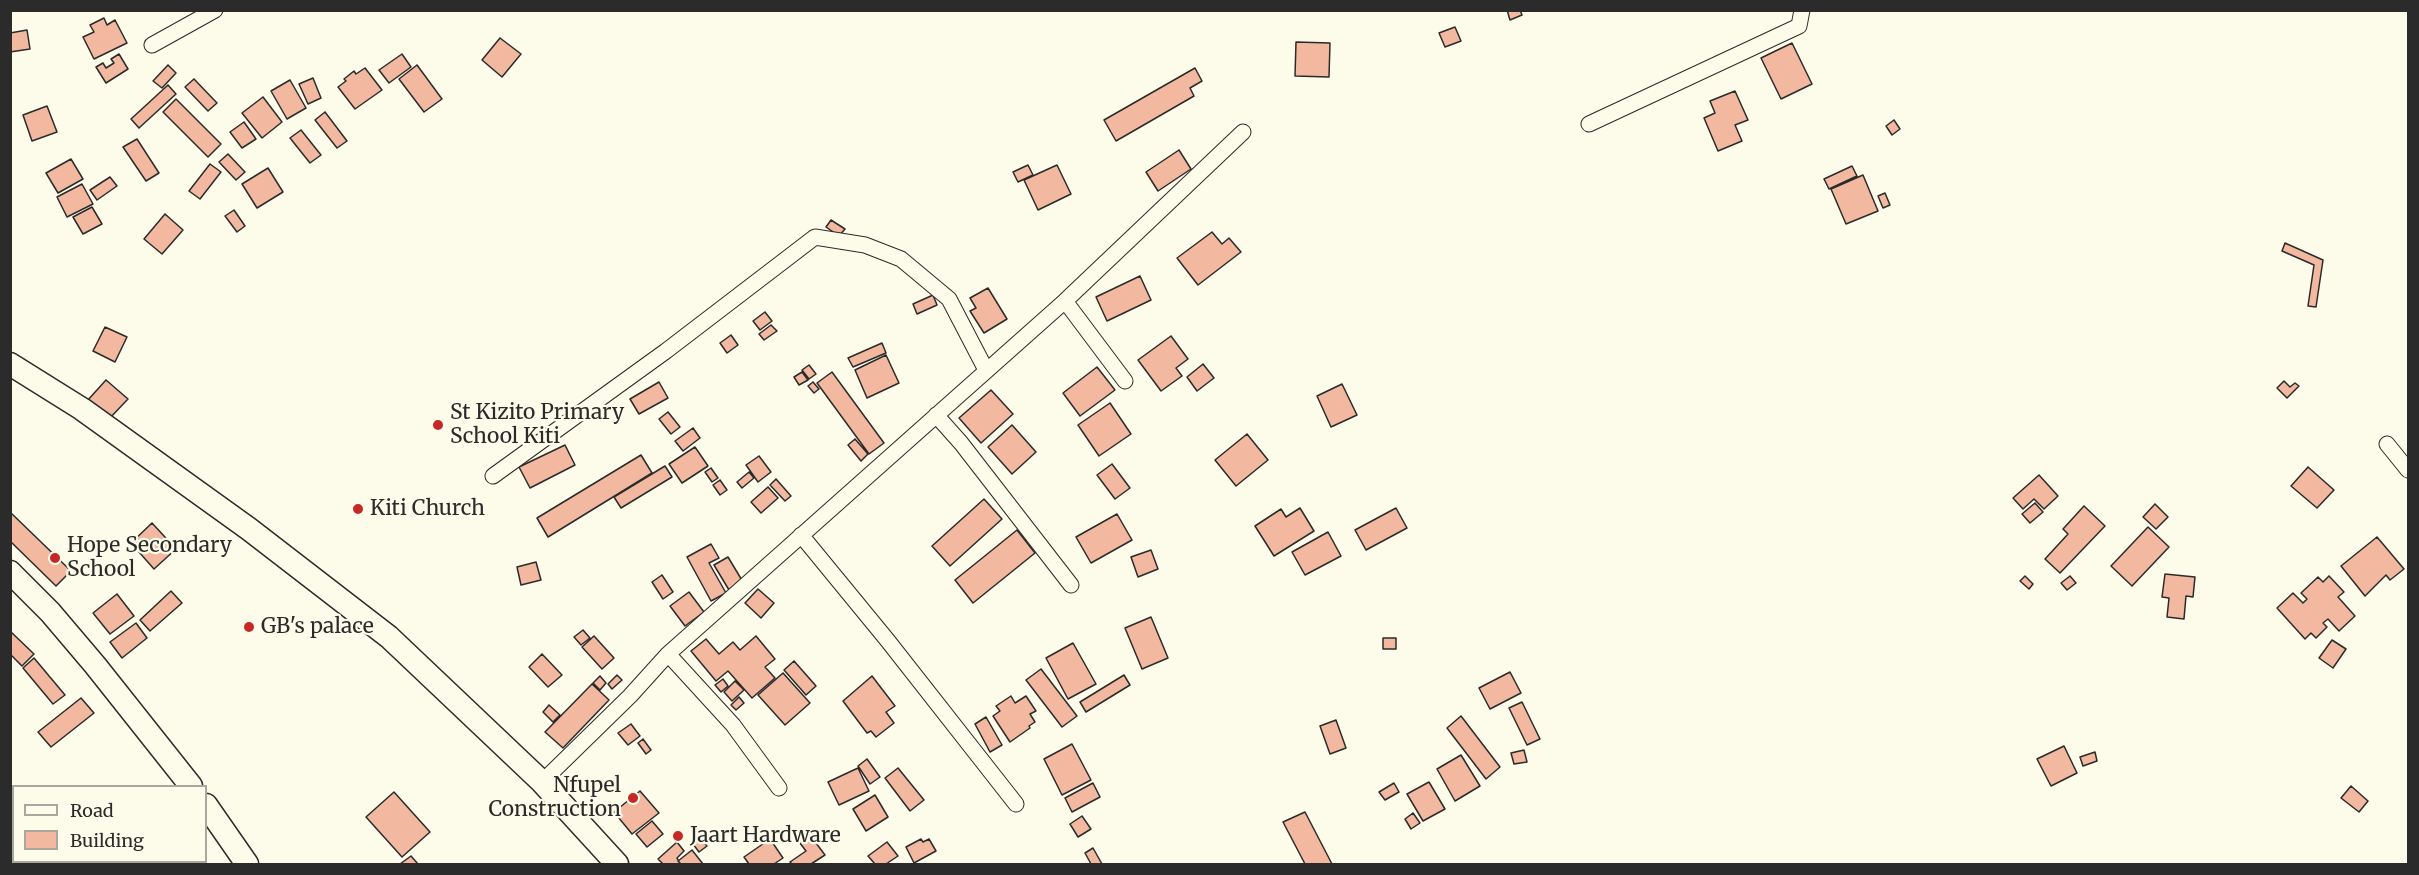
<!DOCTYPE html>
<html>
<head>
<meta charset="utf-8">
<style>
  body { margin:0 }
  #map { position:relative; width:2419px; height:875px; overflow:hidden; background:#fdfbea; font-family:Merriweather,serif }
  canvas { display:block }
  .frame { position:absolute; inset:0; border:12px solid #2b2b2b; pointer-events:none }
  .legend { position:absolute; left:12px; top:785px; width:195px; height:78px; box-sizing:border-box; background:#fdfbea; border:2px solid #a9a89e; margin:0; padding:8px 10px; list-style:none; font-size:18px; color:#2b2b2b }
  .legend li { display:flex; align-items:center; gap:12px; height:30px }
  .legend b { width:30px; border:2px solid #a9a89e }
</style>
</head>
<body>
<div id="map">
<canvas width="2419" height="875"></canvas>
<div class="frame"></div>
<ul class="legend">
<li><b style="height:8px;background:#fdfbea"></b>Road</li>
<li><b style="height:16px;background:#f2b8a0"></b>Building</li>
</ul>
</div>
<script>
const ctx = document.querySelector('canvas').getContext('2d');
ctx.lineJoin = 'round';
function paint(path, color) { ctx.fillStyle = color; ctx.fill(path, 'evenodd'); }
const shape = rows => new Path2D(rows.map(r => 'M' + r).join(''));
function trace(path, color, width, dash) { ctx.strokeStyle = color; ctx.lineWidth = width; ctx.lineCap = dash ? 'butt' : 'round'; ctx.setLineDash(dash || []); ctx.stroke(path); }
function write(font, color, halo, rows, align = 'center') {
  ctx.font = font + ' Merriweather,serif'; ctx.lineWidth = 4.5; ctx.setLineDash([]); ctx.textBaseline = 'middle'; ctx.strokeStyle = halo; ctx.fillStyle = color; for (const [text, x, y, turn = 0] of rows) {
    ctx.save(); ctx.translate(x, y); ctx.rotate((+turn || 0) * Math.PI / 180); ctx.textAlign = isNaN(turn) ? turn : align; if (halo) ctx.strokeText(text, 0, 0); ctx.fillText(text, 0, 0); ctx.restore();
  }
}
const building = shape([
  [1507,10,1520,10,1522,15,1510,20,1507,10],
  [104,18,107,25,115,20,127,43,94,59,83,37,94,32,90,25,104,18],
  [1455,27,1461,41,1445,47,1439,33,1455,27],
  [27,30,30,49,10,52,10,33,27,30],
  [500,38,521,54,502,77,482,60,500,38],
  [1296,42,1330,43,1329,77,1295,76,1296,42],
  [1792,43,1812,84,1781,99,1761,58,1792,43],
  [119,54,128,69,106,83,96,67,103,63,106,68,114,63,111,59,119,54],
  [402,54,411,67,389,83,379,70,402,54],
  [168,65,176,73,162,88,153,81,168,65],
  [417,65,442,99,424,112,399,79,417,65],
  [365,68,382,90,355,109,338,87,346,81,344,79,354,71,356,74,365,68],
  [1195,68,1202,81,1190,88,1194,96,1116,141,1104,120,1195,68],
  [313,78,321,98,308,104,299,84,313,78],
  [194,79,217,103,208,111,185,87,194,79],
  [290,80,306,108,287,119,271,91,290,80],
  [168,85,176,94,139,128,131,119,168,85],
  [1735,91,1748,120,1735,125,1742,141,1718,151,1704,118,1715,113,1710,101,1735,91],
  [263,97,282,122,262,138,242,113,263,97],
  [176,99,221,144,208,157,163,112,176,99],
  [47,106,57,132,32,141,23,115,47,106],
  [325,112,347,141,337,148,315,120,325,112],
  [1894,120,1900,129,1892,135,1886,126,1894,120],
  [244,122,256,139,242,148,230,132,244,122],
  [301,130,321,155,310,163,290,138,301,130],
  [137,139,159,173,146,181,123,147,137,139],
  [1179,150,1191,169,1158,191,1146,172,1179,150],
  [228,154,245,172,236,180,219,162,228,154],
  [71,159,83,179,58,193,46,173,71,159],
  [210,164,221,172,200,199,189,191,210,164],
  [1028,165,1033,175,1018,182,1013,172,1028,165],
  [1057,165,1071,194,1038,210,1024,180,1057,165],
  [1852,166,1857,176,1829,189,1824,179,1852,166],
  [268,168,283,192,257,208,242,184,268,168],
  [1863,175,1878,211,1846,224,1831,189,1863,175],
  [110,177,117,186,97,200,90,190,110,177],
  [82,184,93,204,67,217,57,197,82,184],
  [1885,193,1890,205,1883,208,1878,196,1885,193],
  [92,207,102,224,83,234,73,217,92,207],
  [234,210,245,226,237,232,225,216,234,210],
  [165,214,183,230,162,254,144,239,165,214],
  [831,220,845,229,839,236,826,227,831,220],
  [1212,232,1222,244,1229,238,1241,252,1198,285,1177,258,1212,232],
  [2285,243,2323,260,2316,307,2308,306,2314,265,2282,251,2285,243],
  [1140,276,1151,300,1107,321,1096,297,1140,276],
  [988,288,1007,319,984,333,970,311,976,308,970,298,988,288],
  [933,295,937,305,917,314,913,304,933,295],
  [765,312,772,321,760,330,753,321,765,312],
  [771,325,777,331,764,340,759,334,771,325],
  [105,327,127,337,115,362,93,351,105,327],
  [731,335,738,345,727,353,720,343,731,335],
  [1171,336,1188,359,1176,368,1182,376,1161,391,1138,360,1171,336],
  [882,343,886,353,853,367,848,358,882,343],
  [886,355,899,383,867,398,855,370,886,355],
  [1203,364,1214,378,1197,391,1187,377,1203,364],
  [809,365,816,374,809,379,802,370,809,365],
  [1097,367,1115,390,1080,416,1063,393,1097,367],
  [802,372,808,380,799,385,794,377,802,372],
  [832,372,884,443,869,454,817,383,832,372],
  [106,380,128,399,108,420,87,401,106,380],
  [2284,381,2290,387,2295,383,2299,386,2287,398,2277,388,2284,381],
  [659,382,668,398,639,414,630,399,659,382],
  [813,382,819,389,814,393,808,386,813,382],
  [1342,384,1357,415,1331,427,1317,396,1342,384],
  [991,390,1013,414,981,443,959,418,991,390],
  [1110,403,1131,434,1099,456,1078,425,1110,403],
  [668,412,680,427,671,434,659,419,668,412],
  [1012,425,1036,452,1012,474,988,447,1012,425],
  [693,428,700,438,683,451,675,441,693,428],
  [1247,434,1268,460,1236,486,1215,460,1247,434],
  [855,439,868,454,861,461,848,445,855,439],
  [565,445,575,465,530,488,519,467,565,445],
  [695,447,708,466,682,483,669,464,695,447],
  [641,455,652,473,548,537,537,518,641,455],
  [759,456,771,472,758,482,746,465,759,456],
  [1112,464,1130,488,1115,499,1097,475,1112,464],
  [665,466,672,477,621,508,614,497,665,466],
  [2308,467,2334,490,2317,508,2291,486,2308,467],
  [711,468,718,478,712,482,705,472,711,468],
  [749,472,754,478,742,488,737,482,749,472],
  [2039,475,2058,496,2044,509,2034,499,2023,509,2013,498,2039,475],
  [776,479,791,496,785,501,770,485,776,479],
  [720,480,727,490,720,495,713,485,720,480],
  [768,487,778,498,761,513,751,502,768,487],
  [984,499,1002,519,950,566,932,546,984,499],
  [2035,503,2043,512,2030,523,2022,514,2035,503],
  [2155,504,2168,517,2156,529,2143,517,2155,504],
  [2084,506,2105,526,2060,573,2045,559,2068,534,2063,529,2084,506],
  [1300,508,1314,531,1274,556,1255,526,1281,509,1286,517,1300,508],
  [1396,508,1407,528,1366,550,1355,530,1396,508],
  [10,512,71,571,56,586,10,541,10,512],
  [1117,514,1132,540,1091,563,1076,537,1117,514],
  [152,523,176,549,154,569,131,543,152,523],
  [2148,527,2169,547,2132,586,2111,566,2148,527],
  [1017,530,1035,553,973,603,955,580,1017,530],
  [1328,532,1341,556,1305,575,1292,552,1328,532],
  [2377,537,2404,569,2390,580,2386,575,2365,596,2341,566,2377,537],
  [711,544,719,558,709,563,726,593,711,601,687,557,711,544],
  [1151,550,1158,569,1138,577,1131,557,1151,550],
  [728,557,743,582,729,590,714,565,728,557],
  [536,562,541,580,521,585,517,567,536,562],
  [2165,574,2195,577,2193,597,2186,596,2184,619,2167,617,2169,598,2162,597,2165,574],
  [662,575,673,592,663,599,652,582,662,575],
  [2025,576,2033,584,2029,589,2020,581,2025,576],
  [2070,576,2076,583,2067,590,2061,583,2070,576],
  [2329,576,2344,592,2338,597,2355,616,2339,631,2328,619,2323,623,2327,627,2316,638,2311,633,2305,639,2277,608,2293,593,2303,603,2307,599,2301,593,2318,577,2323,582,2329,576],
  [758,589,774,603,761,618,745,603,758,589],
  [171,591,182,603,150,631,140,620,171,591],
  [689,592,704,612,685,626,670,606,689,592],
  [117,594,134,616,110,634,93,613,117,594],
  [1151,617,1168,658,1142,669,1125,628,1151,617],
  [136,623,147,638,122,658,110,642,136,623],
  [583,630,590,638,581,645,574,637,583,630],
  [10,631,34,654,22,666,10,654,10,631],
  [594,636,614,658,602,669,582,647,594,636],
  [756,636,775,659,765,667,775,678,752,698,728,671,716,681,691,651,706,639,719,654,733,642,740,650,756,636],
  [1383,638,1396,638,1396,649,1383,649,1383,638],
  [2332,640,2346,649,2333,668,2319,658,2332,640],
  [1073,643,1096,684,1068,699,1046,658,1073,643],
  [542,654,562,675,548,687,529,667,542,654],
  [34,658,65,695,53,704,23,668,34,658],
  [794,661,816,686,806,695,784,670,794,661],
  [1041,669,1077,716,1062,727,1026,680,1041,669],
  [1510,672,1521,693,1490,709,1479,688,1510,672],
  [783,673,810,703,785,725,758,695,783,673],
  [617,675,622,680,612,689,608,684,617,675],
  [1124,675,1130,685,1086,712,1080,702,1124,675],
  [600,676,606,683,600,690,593,683,600,676],
  [872,676,895,706,886,712,894,723,876,737,871,731,867,733,843,701,872,676],
  [723,679,728,686,721,692,715,685,723,679],
  [735,681,744,690,732,701,724,692,735,681],
  [592,684,609,700,563,748,545,732,592,684],
  [1011,696,1015,703,1026,696,1036,711,1030,714,1035,722,1029,726,1030,728,1010,742,993,716,1000,711,996,706,1011,696],
  [739,697,744,703,736,710,731,705,739,697],
  [81,698,94,713,51,747,38,732,81,698],
  [1522,702,1540,739,1527,745,1509,708,1522,702],
  [549,705,560,715,553,722,543,712,549,705],
  [1461,716,1500,767,1486,779,1447,728,1461,716],
  [986,717,1002,745,990,752,975,724,986,717],
  [1336,720,1346,748,1330,754,1320,726,1336,720],
  [631,724,640,736,628,745,618,733,631,724],
  [643,739,651,750,646,754,638,743,643,739],
  [1072,744,1091,780,1062,795,1044,759,1072,744],
  [2064,746,2077,773,2051,786,2037,759,2064,746],
  [1524,750,1527,762,1514,764,1511,753,1524,750],
  [2095,752,2097,761,2083,766,2080,757,2095,752],
  [1461,755,1480,786,1455,801,1437,769,1461,755],
  [867,759,880,777,870,784,858,766,867,759],
  [858,768,869,791,839,805,828,782,858,768],
  [898,768,924,800,910,811,885,778,898,768],
  [1429,782,1445,809,1423,821,1407,794,1429,782],
  [1093,783,1100,797,1072,812,1065,798,1093,783],
  [1394,783,1399,792,1385,800,1379,792,1394,783],
  [2351,786,2368,801,2359,812,2341,798,2351,786],
  [640,791,659,813,632,834,614,812,640,791],
  [394,792,430,832,402,857,366,817,394,792],
  [875,795,888,817,866,831,853,809,875,795],
  [1305,812,1332,864,1305,864,1283,822,1305,812],
  [1413,813,1420,823,1411,829,1405,819,1413,813],
  [1082,816,1091,829,1078,837,1070,824,1082,816],
  [652,821,663,834,647,847,636,834,652,821],
  [807,831,825,855,811,864,792,864,790,862,806,851,796,838,807,831],
  [701,839,707,846,699,852,693,844,701,839],
  [770,839,783,858,774,864,749,864,744,857,770,839],
  [921,839,923,842,929,839,936,851,914,863,906,847,921,839],
  [677,842,684,851,677,858,680,864,663,864,658,859,677,842],
  [887,842,898,856,886,864,875,864,868,856,887,842],
  [1093,848,1102,864,1091,864,1085,853,1093,848],
  [692,850,703,864,681,864,678,861,692,850],
  [411,856,418,864,400,864,411,856]
]);
paint(building, '#f2b8a0');
trace(building, '#2b2b2b', 1.5);
const street = shape([
  [152,45,215,10],
  [1589,124,1799,26,1802,10],
  [1065,301,1125,381],
  [936,415,961,443,1071,585],
  [2387,444,2408,470],
  [493,476,666,351,815,237,865,245,901,259,949,299,986,370],
  [801,535,888,641,1016,804],
  [668,654,733,725,779,788],
  [542,782,630,696,668,654,1065,301,1243,132]
]);
const secondary = shape([
  [10,364,82,409,249,529,389,637,542,782,617,864],
  [10,572,50,612,95,665,191,786],
  [206,805,247,864]
]);
trace(street, '#2b2b2b', 17);
trace(secondary, '#2b2b2b', 25);
trace(street, '#fdfbea', 15);
trace(secondary, '#fdfbea', 22);
for (const [x, y, r, color] of [
  [438,425,6,"#c62828"],
  [358,509,6,"#c62828"],
  [55,558,6,"#c62828"],
  [249,627,6,"#c62828"],
  [633,798,6,"#c62828"],
  [678,836,6,"#c62828"]
]) { const dot = new Path2D(); dot.arc(x, y, r, 0, 2 * Math.PI); ctx.fillStyle = color; ctx.fill(dot); trace(dot, '#fdfbea', 2); }
write('21px', '#2b2b2b', '#fdfbea', [
  ["St Kizito Primary",450,413],
  ["School Kiti",450,437],
  ["Kiti Church",370,509],
  ["Hope Secondary",67,546],
  ["School",67,570],
  ["GB's palace",261,627],
  ["Nfupel",621,786,"right"],
  ["Construction",621,810,"right"],
  ["Jaart Hardware",690,836]
], 'left');
</script>
</body>
</html>
